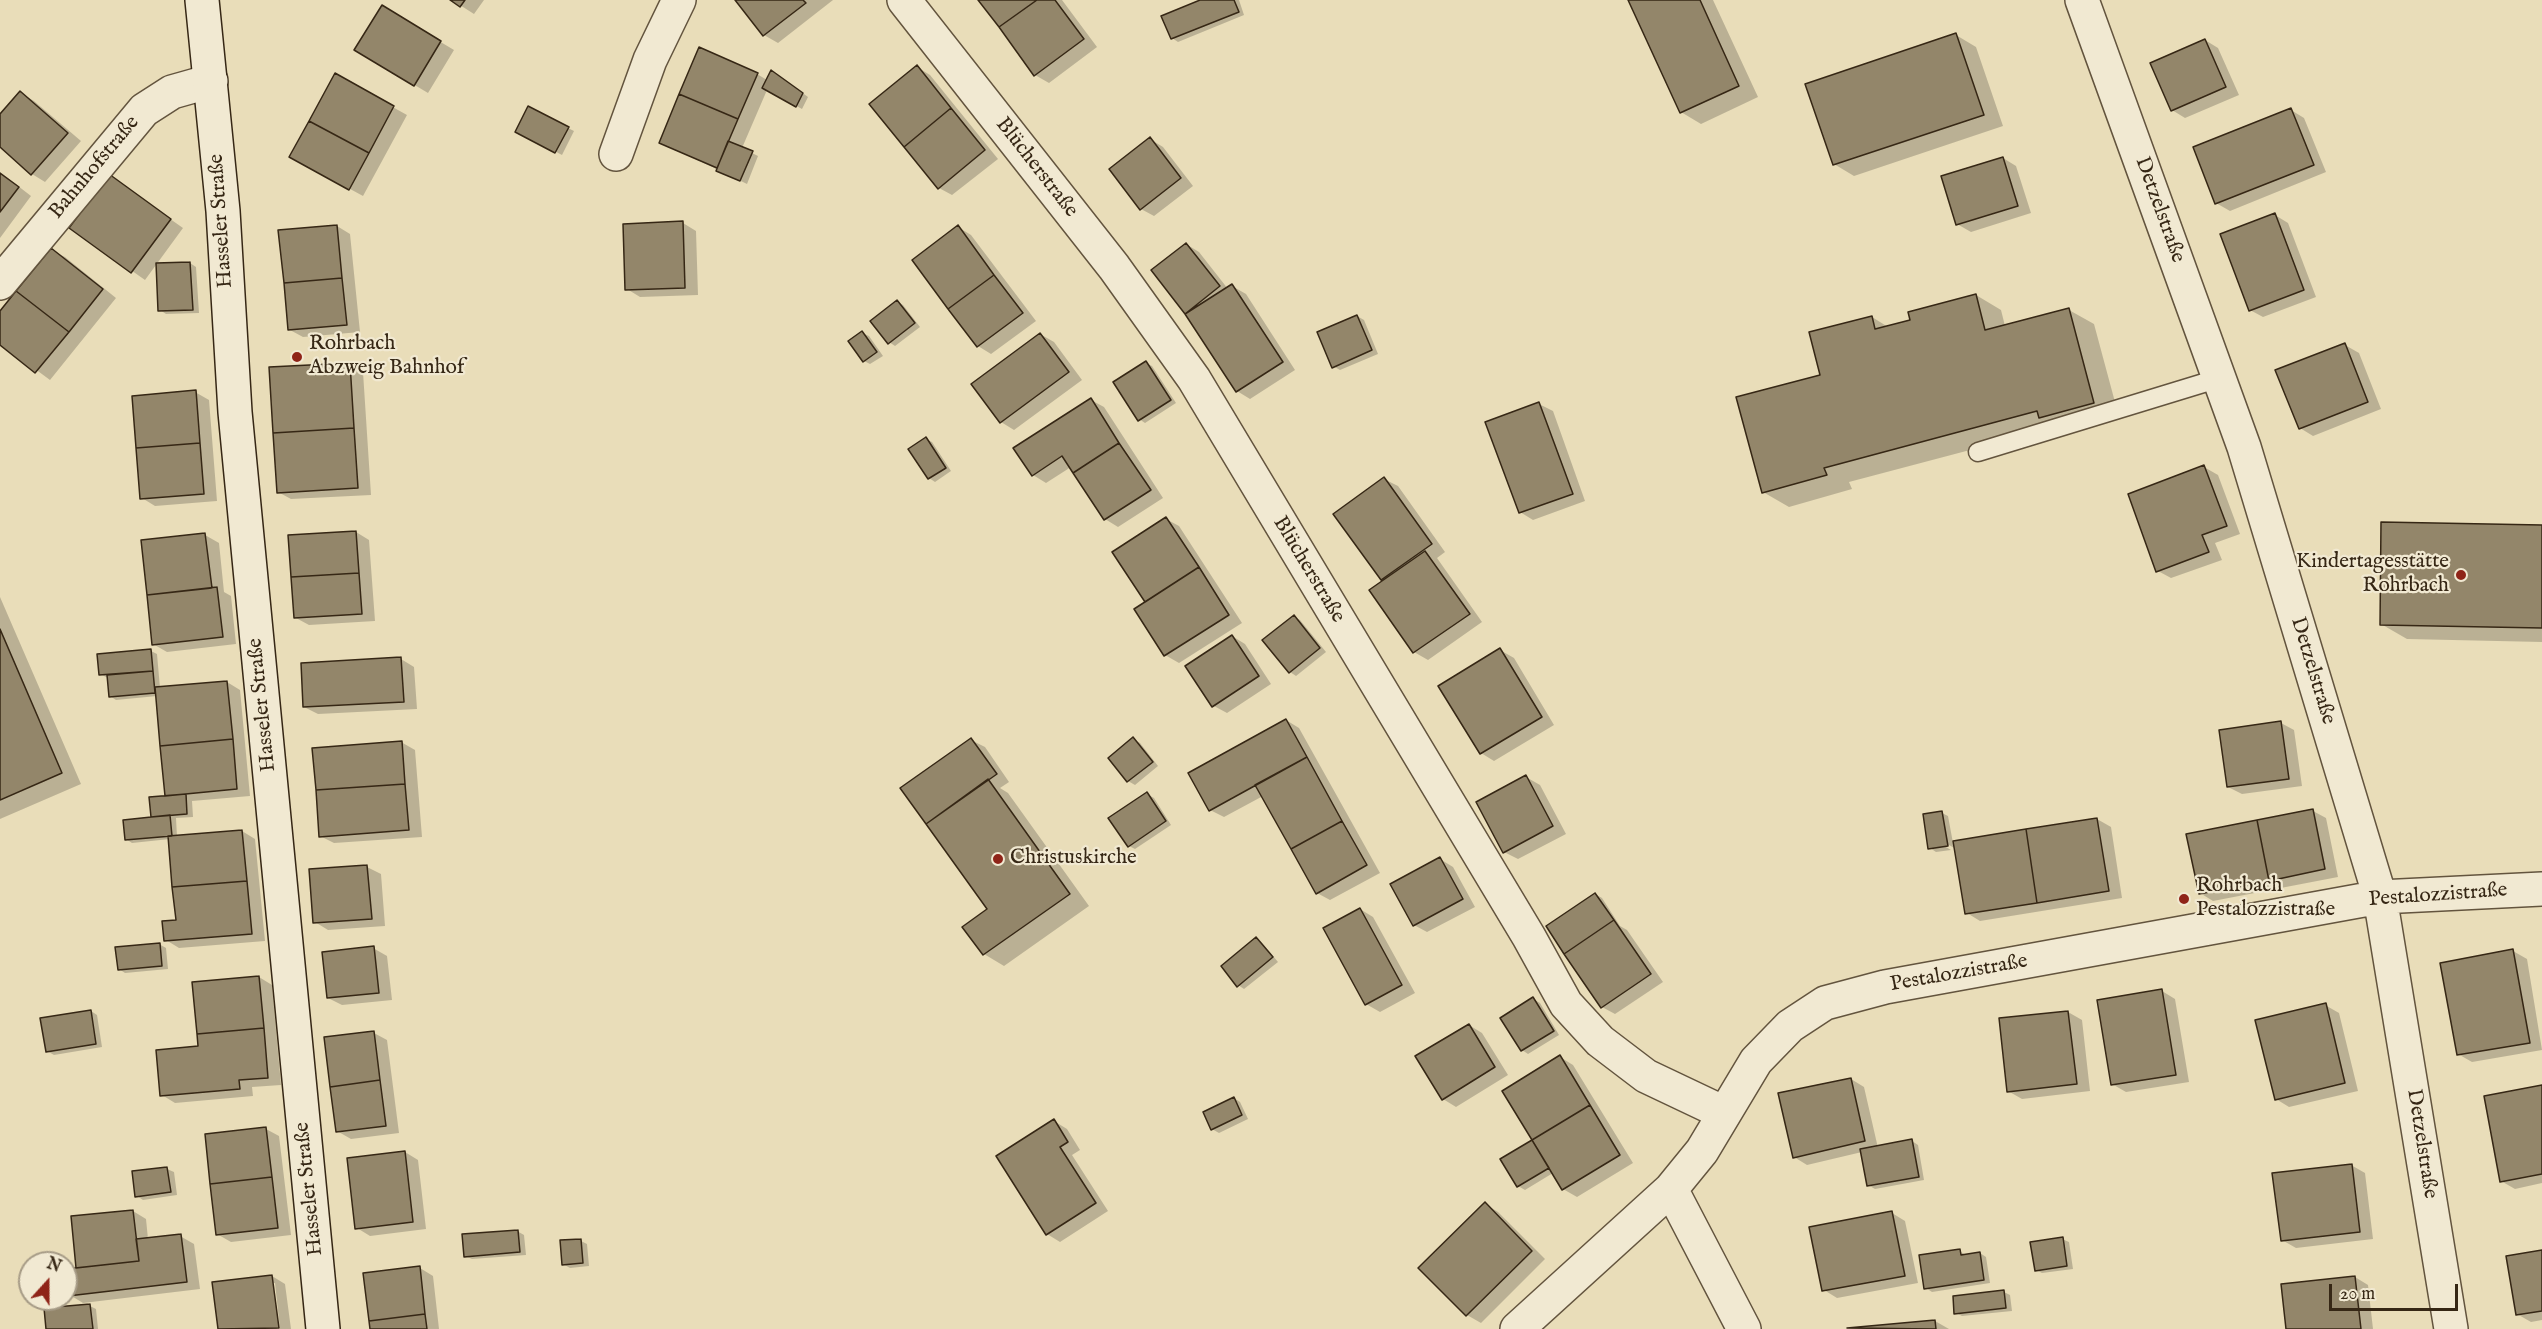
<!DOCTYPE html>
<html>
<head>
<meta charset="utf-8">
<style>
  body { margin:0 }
  #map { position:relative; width:2542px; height:1329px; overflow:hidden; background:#e9ddb9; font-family:"IM FELL English",serif }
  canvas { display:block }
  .north { position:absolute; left:18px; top:1251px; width:60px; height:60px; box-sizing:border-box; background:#f1e9d2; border:2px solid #a69b86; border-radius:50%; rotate:21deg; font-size:16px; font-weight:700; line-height:24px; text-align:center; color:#362715 }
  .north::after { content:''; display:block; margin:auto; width:21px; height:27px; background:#8f2418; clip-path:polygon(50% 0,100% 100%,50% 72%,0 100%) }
  .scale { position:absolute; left:2329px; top:1284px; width:129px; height:27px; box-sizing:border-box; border:3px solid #362715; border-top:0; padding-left:8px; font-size:18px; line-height:21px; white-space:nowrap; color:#362715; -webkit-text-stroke:4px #f1e9d2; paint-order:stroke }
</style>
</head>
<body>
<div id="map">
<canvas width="2542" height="1329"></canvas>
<div class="north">N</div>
<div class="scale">20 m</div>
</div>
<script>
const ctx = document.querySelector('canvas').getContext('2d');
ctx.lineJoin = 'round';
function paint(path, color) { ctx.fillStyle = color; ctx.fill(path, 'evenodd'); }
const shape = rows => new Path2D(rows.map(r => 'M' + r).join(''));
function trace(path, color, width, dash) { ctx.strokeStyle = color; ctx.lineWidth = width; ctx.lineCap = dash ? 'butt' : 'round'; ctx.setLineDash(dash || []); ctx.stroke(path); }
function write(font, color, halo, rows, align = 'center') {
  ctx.font = font + ' "IM FELL English",serif'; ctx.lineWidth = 4.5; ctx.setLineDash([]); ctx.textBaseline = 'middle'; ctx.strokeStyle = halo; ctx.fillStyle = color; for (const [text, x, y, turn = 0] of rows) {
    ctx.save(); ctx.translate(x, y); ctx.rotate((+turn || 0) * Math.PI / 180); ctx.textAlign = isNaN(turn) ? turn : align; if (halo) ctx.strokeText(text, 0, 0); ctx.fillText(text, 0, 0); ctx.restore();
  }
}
paint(shape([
  [452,0,484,0,474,14],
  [737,0,833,0,778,43,764,35],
  [980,0,1062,0,1097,47,1049,83,1035,75],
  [1204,0,1239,0,1244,15,1178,42,1172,38],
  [1630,0,1713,0,1758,97,1701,124,1681,112],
  [382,7,454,50,428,93,356,50],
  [1956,35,1976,47,2003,126,1854,176,1834,164],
  [2205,40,2218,48,2239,95,2185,118,2172,110],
  [917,67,930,75,998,159,952,195,939,188],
  [757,74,767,80,778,75,808,97,802,109,767,90,742,148,758,156,747,184,661,142],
  [335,75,407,115,363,196,304,164],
  [21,93,34,101,81,141,45,182,32,174,0,145,0,116],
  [2291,110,2304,118,2326,172,2230,211,2216,203],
  [568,128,574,131,562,155,517,131],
  [1150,139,1163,147,1193,186,1154,216,1141,209],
  [2003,158,2016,166,2031,213,1971,232,1957,224],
  [0,172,31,196,0,238],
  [109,176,183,228,145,280,71,228],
  [2275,215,2288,223,2316,297,2263,317,2250,310],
  [683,223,696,231,698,295,640,297,627,289],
  [337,226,350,234,360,332,303,337,290,330],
  [958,227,971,235,1036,321,991,354,978,346],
  [1186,244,1199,252,1228,289,1232,286,1246,294,1295,370,1250,399,1237,391,1186,313,1153,271],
  [51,250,65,257,116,298,50,380,0,343,0,314],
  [190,263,196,267,199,313,166,314,160,310],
  [1976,295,2001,310,2005,326,2069,310,2094,324,2119,417,2057,427,1849,482,1852,489,1789,507,1763,492,1822,376,1872,317,1888,327,1912,321],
  [897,302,903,305,920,327,895,346,889,342],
  [1357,316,1364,320,1378,354,1340,370,1333,366],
  [862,333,869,336,883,356,870,364,864,361],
  [1040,334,1054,342,1082,380,1014,430,1001,422],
  [2345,345,2359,353,2381,409,2313,436,2300,428],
  [1146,363,1152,366,1176,403,1145,423,1139,419],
  [350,364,363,372,371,495,291,499,278,492],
  [195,392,209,400,217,501,155,506,142,498],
  [1091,400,1104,407,1163,498,1118,527,1105,519,1071,467,1046,483,1033,475],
  [1539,404,1553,411,1585,501,1533,520,1520,512],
  [926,439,932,442,951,471,935,482,929,478],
  [2204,467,2218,475,2240,534,2215,543,2222,560,2171,578,2158,571],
  [1384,479,1398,486,1445,552,1437,558,1482,622,1428,660,1414,652,1371,590,1384,581,1335,514],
  [1166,519,1179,526,1242,623,1179,663,1165,655,1147,602],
  [2542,526,2542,642,2407,639,2381,624],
  [356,532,369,540,375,621,309,625,296,618],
  [205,535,219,543,224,592,231,596,236,644,167,652,153,644],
  [0,597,81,784,0,819],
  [1294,617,1300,620,1326,652,1296,676,1290,672],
  [1232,636,1245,644,1271,684,1227,713,1214,706],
  [1500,650,1514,658,1554,725,1494,761,1481,753],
  [151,651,157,654,160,688,227,682,240,690,250,796,192,801,193,817,176,818,177,837,242,831,255,839,265,941,179,948,166,940,177,921,170,839,132,843,126,839,153,818,169,797,157,696,116,700,110,696,108,678,100,674],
  [401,659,414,667,417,709,318,714,304,707],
  [1286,720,1299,728,1380,873,1330,900,1317,893,1263,796,1224,817,1210,810],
  [2281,723,2294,730,2302,786,2242,794,2228,787],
  [1133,739,1140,743,1158,766,1135,785,1128,781,1110,758],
  [971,740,985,747,1009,782,1000,788,1008,793,1089,906,1004,966,984,954,965,927,989,909],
  [401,742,415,750,422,837,334,843,320,836],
  [1526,777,1540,785,1566,834,1518,859,1504,852],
  [1147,794,1154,798,1171,825,1135,849,1129,846],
  [2313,811,2326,818,2338,877,2213,901,2200,893],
  [1942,813,1948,816,1953,843,2097,819,2111,827,2122,898,1980,921,1967,913,1956,849,1942,841,1941,844,1951,850,1936,852,1930,848],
  [1440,859,1453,867,1475,907,1427,932,1414,925],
  [367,867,381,874,385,926,328,930,315,922],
  [1595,894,1602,898,1620,926,1627,930,1663,982,1615,1014,1602,1007],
  [1360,909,1373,917,1415,993,1380,1012,1366,1004],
  [1256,939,1262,943,1278,962,1244,989,1238,985],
  [159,944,166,948,168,969,125,973,119,969],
  [373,948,387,956,392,1000,342,1005,328,998],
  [2513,951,2527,959,2542,1050,2472,1062,2458,1054],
  [259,977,272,985,281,1085,252,1087,253,1096,175,1103,162,1095],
  [2162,991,2175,999,2189,1082,2126,1092,2112,1084],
  [1533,999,1540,1003,1559,1035,1528,1054,1522,1050],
  [2325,1005,2339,1013,2358,1091,2289,1107,2276,1099],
  [91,1011,97,1015,102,1047,54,1055,47,1051],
  [2068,1012,2082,1020,2090,1091,2022,1099,2008,1091],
  [1469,1025,1482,1033,1508,1075,1456,1107,1443,1099],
  [374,1033,387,1040,399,1133,351,1139,337,1131],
  [1560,1057,1573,1065,1633,1163,1577,1197,1563,1189,1553,1173,1525,1190,1518,1186,1502,1160,1534,1141],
  [1851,1079,1864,1087,1878,1148,1912,1141,1918,1145,1924,1180,1875,1189,1868,1185,1862,1152,1807,1165,1794,1157],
  [2542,1086,2542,1183,2515,1189,2501,1181],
  [1234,1098,1240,1102,1248,1119,1219,1133,1212,1129],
  [1054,1121,1067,1129,1080,1150,1072,1155,1108,1211,1060,1242,1047,1234],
  [266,1129,279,1136,291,1235,231,1242,217,1234],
  [405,1152,418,1160,426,1229,370,1236,357,1228],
  [2351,1165,2365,1173,2373,1239,2296,1248,2282,1240],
  [167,1169,174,1172,177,1195,143,1200,137,1196],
  [1485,1204,1498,1212,1545,1259,1481,1323,1467,1315,1421,1268],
  [133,1211,146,1219,148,1239,180,1236,194,1244,200,1289,83,1303,70,1295,78,1269],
  [1892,1213,1905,1221,1918,1283,1837,1298,1824,1290],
  [517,1231,524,1235,526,1255,472,1259,465,1256],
  [2062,1239,2069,1242,2073,1269,2042,1273,2036,1270],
  [581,1241,587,1244,589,1266,570,1268,563,1264],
  [1959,1251,1966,1255,1980,1253,1986,1257,1990,1283,1932,1292,1926,1288],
  [2542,1252,2542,1320,2531,1322,2517,1314],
  [420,1268,433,1276,439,1329,371,1329],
  [272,1276,285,1284,291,1329,280,1329,275,1283,272,1283,277,1329,219,1329,214,1284],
  [2355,1277,2368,1285,2373,1329,2287,1329],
  [2004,1292,2010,1295,2012,1311,1962,1316,1956,1313],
  [90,1306,96,1309,98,1329,47,1329],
  [1935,1321,1949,1329,1856,1329]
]), '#0003');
const building = shape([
  [450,0,465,0,460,7,450,0],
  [735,0,803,0,806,3,763,36,735,0],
  [978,0,1037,0,999,27,978,0],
  [1037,0,1055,0,1084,39,1034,76,999,27,1037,0],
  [1200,0,1234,0,1239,12,1171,39,1161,16,1200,0],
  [1628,0,1700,0,1739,86,1680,113,1628,0],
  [382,5,441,41,414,86,354,50,382,5],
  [1956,33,1984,115,1833,165,1805,84,1956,33],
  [2205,39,2226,87,2171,111,2150,63,2205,39],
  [699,47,758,73,738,119,679,94,699,47],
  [917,65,951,108,904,147,869,104,917,65],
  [771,70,803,93,796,107,762,88,771,70],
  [335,73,394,106,369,153,309,121,335,73],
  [20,91,68,133,31,175,0,147,0,114,20,91],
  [679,94,738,119,717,168,659,143,679,94],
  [528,106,569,127,555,153,515,132,528,106],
  [951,108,985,150,938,189,904,147,951,108],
  [2291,108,2314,165,2215,204,2193,147,2291,108],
  [309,121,369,153,349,190,289,157,309,121],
  [1150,137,1181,178,1140,210,1109,169,1150,137],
  [728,141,753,151,740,181,716,171,728,141],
  [2003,157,2018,206,1956,225,1941,176,2003,157],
  [0,173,19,187,0,212,0,173],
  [109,174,171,219,131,273,69,228,109,174],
  [2275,213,2304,290,2249,311,2220,234,2275,213],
  [683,221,685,288,625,290,623,224,683,221],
  [337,225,342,278,284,283,278,230,337,225],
  [958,225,994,275,948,309,912,260,958,225],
  [1186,243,1220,286,1185,314,1151,270,1186,243],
  [51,248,103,289,69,332,16,291,51,248],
  [190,262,193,310,158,311,156,263,190,262],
  [994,275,1023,313,977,347,948,309,994,275],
  [342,278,347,325,288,330,284,283,342,278],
  [1232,284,1283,362,1236,392,1185,314,1232,284],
  [16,291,69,332,35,373,0,345,0,311,16,291],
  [1976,294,1985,330,2069,308,2094,403,2039,418,2037,411,1824,468,1827,475,1762,493,1736,397,1820,375,1809,332,1872,316,1875,329,1910,320,1908,312,1976,294],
  [897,300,915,323,888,344,870,321,897,300],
  [1357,315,1372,350,1332,368,1317,332,1357,315],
  [862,331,877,352,863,362,848,341,862,331],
  [1040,333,1069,372,1000,423,971,384,1040,333],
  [2345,343,2368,402,2299,429,2275,370,2345,343],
  [1146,361,1171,400,1138,421,1113,382,1146,361],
  [350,363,354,428,273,433,269,367,350,363],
  [196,390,200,443,136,448,132,396,196,390],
  [1091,398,1119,443,1073,473,1062,456,1032,476,1013,448,1091,398],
  [1539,402,1573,494,1519,513,1485,422,1539,402],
  [354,428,358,488,277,493,273,433,354,428],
  [926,437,946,468,928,479,908,449,926,437],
  [200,443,204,494,140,499,136,448,200,443],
  [1119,443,1151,490,1104,520,1073,473,1119,443],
  [2204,465,2227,526,2202,535,2209,552,2156,572,2128,494,2204,465],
  [1384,477,1432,544,1381,580,1333,514,1384,477],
  [1166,517,1199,567,1145,602,1112,552,1166,517],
  [2381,522,2542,525,2542,628,2380,625,2381,522],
  [356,531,359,573,291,577,288,535,356,531],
  [205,533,212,588,147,595,141,540,205,533],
  [1425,551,1470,614,1413,653,1369,590,1425,551],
  [1199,567,1229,615,1164,656,1134,609,1199,567],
  [359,573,362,614,294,618,291,577,359,573],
  [217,587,223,637,152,645,147,595,217,587],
  [1294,615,1320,648,1289,673,1262,640,1294,615],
  [0,629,62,773,0,800,0,629],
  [1232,635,1259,676,1212,707,1185,666,1232,635],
  [1500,648,1542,717,1480,754,1438,686,1500,648],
  [151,649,153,671,99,675,97,654,151,649],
  [401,657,404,702,303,707,301,663,401,657],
  [153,671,155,693,109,697,107,675,153,671],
  [227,681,233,739,160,746,155,687,227,681],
  [1286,719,1307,757,1209,811,1188,773,1286,719],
  [2281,721,2289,779,2227,787,2219,730,2281,721],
  [1133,737,1153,762,1127,782,1108,758,1133,737],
  [971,738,997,774,926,824,900,788,971,738],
  [233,739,237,789,165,796,160,746,233,739],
  [402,741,405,784,316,790,312,748,402,741],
  [1307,757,1342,821,1291,849,1255,785,1307,757],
  [1526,775,1553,826,1503,853,1476,802,1526,775],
  [988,779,1070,894,983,955,962,927,987,909,926,824,988,779],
  [405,784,409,830,319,837,316,790,405,784],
  [1147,792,1166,821,1128,847,1108,818,1147,792],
  [186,794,187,814,151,817,149,797,186,794],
  [2313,809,2325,869,2269,881,2257,820,2313,809],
  [1942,811,1948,846,1928,849,1923,814,1942,811],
  [170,815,172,836,125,840,123,820,170,815],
  [2097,818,2109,891,2037,903,2026,829,2097,818],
  [2257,820,2269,881,2199,894,2186,834,2257,820],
  [1342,821,1367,865,1316,894,1291,849,1342,821],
  [2026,829,2037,903,1965,914,1953,841,2026,829],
  [242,830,247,881,172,887,168,836,242,830],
  [1440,857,1463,899,1413,926,1390,884,1440,857],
  [367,865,372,919,313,923,309,869,367,865],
  [247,881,252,934,164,941,162,921,176,920,172,887,247,881],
  [1595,893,1614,920,1564,954,1546,926,1595,893],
  [1360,908,1402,985,1365,1005,1323,928,1360,908],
  [1614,920,1651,974,1601,1008,1564,954,1614,920],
  [1256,937,1273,957,1237,987,1221,966,1256,937],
  [160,943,162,966,118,970,115,947,160,943],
  [374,946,379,993,327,998,322,952,374,946],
  [2513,949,2530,1043,2457,1055,2440,963,2513,949],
  [259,976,264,1028,197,1034,192,982,259,976],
  [2162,989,2176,1075,2111,1085,2097,1000,2162,989],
  [1533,997,1554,1031,1521,1051,1500,1018,1533,997],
  [2326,1003,2345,1083,2275,1100,2255,1020,2326,1003],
  [91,1010,96,1044,46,1052,40,1018,91,1010],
  [2068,1011,2077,1084,2007,1092,1999,1018,2068,1011],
  [1469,1024,1495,1067,1442,1100,1415,1056,1469,1024],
  [264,1028,268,1078,239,1080,240,1089,160,1096,156,1050,198,1046,197,1034,264,1028],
  [374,1031,380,1080,330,1087,324,1037,374,1031],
  [1560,1055,1590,1105,1532,1140,1502,1091,1560,1055],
  [1851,1078,1865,1141,1793,1158,1778,1093,1851,1078],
  [380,1080,386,1126,336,1132,330,1087,380,1080],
  [2542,1085,2542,1174,2500,1182,2484,1096,2542,1085],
  [1234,1097,1242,1115,1211,1130,1203,1112,1234,1097],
  [1590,1105,1620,1155,1562,1190,1532,1140,1590,1105],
  [1054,1119,1068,1142,1060,1147,1096,1203,1046,1235,996,1156,1054,1119],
  [266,1127,272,1177,210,1184,205,1134,266,1127],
  [1912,1139,1919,1177,1867,1186,1860,1149,1912,1139],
  [1532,1140,1549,1168,1517,1187,1500,1159,1532,1140],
  [405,1151,413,1222,355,1229,347,1158,405,1151],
  [2352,1164,2360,1232,2281,1241,2272,1173,2352,1164],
  [167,1167,171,1192,135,1197,132,1171,167,1167],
  [272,1177,278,1228,216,1235,210,1184,272,1177],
  [1485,1202,1532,1251,1466,1316,1418,1268,1485,1202],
  [133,1210,139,1261,76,1268,71,1216,133,1210],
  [1892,1211,1905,1276,1822,1291,1809,1227,1892,1211],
  [518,1230,520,1252,464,1257,462,1234,518,1230],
  [181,1234,187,1282,68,1296,66,1269,139,1261,136,1239,181,1234],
  [2063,1237,2067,1266,2035,1271,2030,1242,2063,1237],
  [581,1239,583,1263,562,1265,560,1240,581,1239],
  [1960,1249,1961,1255,1980,1252,1984,1280,1924,1289,1919,1255,1960,1249],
  [2542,1250,2542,1311,2516,1315,2506,1256,2542,1250],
  [420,1266,425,1314,369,1321,363,1273,420,1266],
  [272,1275,279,1328,218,1329,212,1282,272,1275],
  [2355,1276,2361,1329,2286,1329,2281,1284,2355,1276],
  [2004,1290,2006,1308,1954,1314,1953,1296,2004,1290],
  [90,1304,93,1329,46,1329,44,1308,90,1304],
  [425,1314,427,1329,370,1329,369,1321,425,1314],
  [1935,1320,1936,1329,1847,1328,1935,1320]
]);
paint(building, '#93866a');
trace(building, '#362715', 1.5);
const lane = shape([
  [1978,452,2220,378]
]);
const street = shape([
  [904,0,1114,267,1194,379,1529,937,1566,1004,1600,1041,1646,1076,1724,1113],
  [2082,0,2244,447,2380,897,2451,1329],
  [616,154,650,60,679,0],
  [0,283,144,110,172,92,211,81],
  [1671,1189,1744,1329],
  [1517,1329,1671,1189,1702,1151,1756,1061,1790,1026,1825,1003,1885,987,2380,897,2542,889]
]);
const secondary = shape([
  [202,0,223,211,235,412,323,1329]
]);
trace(lane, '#63543e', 21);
trace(street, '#63543e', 36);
trace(secondary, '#362715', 36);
trace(lane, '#f1e9d2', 18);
trace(street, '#f1e9d2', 33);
trace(secondary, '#f1e9d2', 33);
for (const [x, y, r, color] of [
  [297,357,6,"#8f2418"],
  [2461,575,6,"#8f2418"],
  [998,859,6,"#8f2418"],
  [2184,899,6,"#8f2418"]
]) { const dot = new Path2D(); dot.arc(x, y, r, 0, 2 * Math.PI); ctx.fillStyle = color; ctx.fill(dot); trace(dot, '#f1e9d2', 2); }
write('21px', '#362715', '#f1e9d2', [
  ["Bahnhofstraße",95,168,-50],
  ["Blücherstraße",1036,168,52],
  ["Detzelstraße",2159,210,70],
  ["Hasseler Straße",222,221,-94],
  ["Blücherstraße",1308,570,59],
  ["Detzelstraße",2312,671,73],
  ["Hasseler Straße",263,705,-96],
  ["Pestalozzistraße",2438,896,-4],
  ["Pestalozzistraße",1959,974,-10],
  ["Detzelstraße",2421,1144,81],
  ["Hasseler Straße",310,1189,-96]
]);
write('21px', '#362715', '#f1e9d2', [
  ["Rohrbach",309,345],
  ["Abzweig Bahnhof",309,369],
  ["Kindertagesstätte",2449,563,"right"],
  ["Rohrbach",2449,587,"right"],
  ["Christuskirche",1010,859],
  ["Rohrbach",2196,887],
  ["Pestalozzistraße",2196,911]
], 'left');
</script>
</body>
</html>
